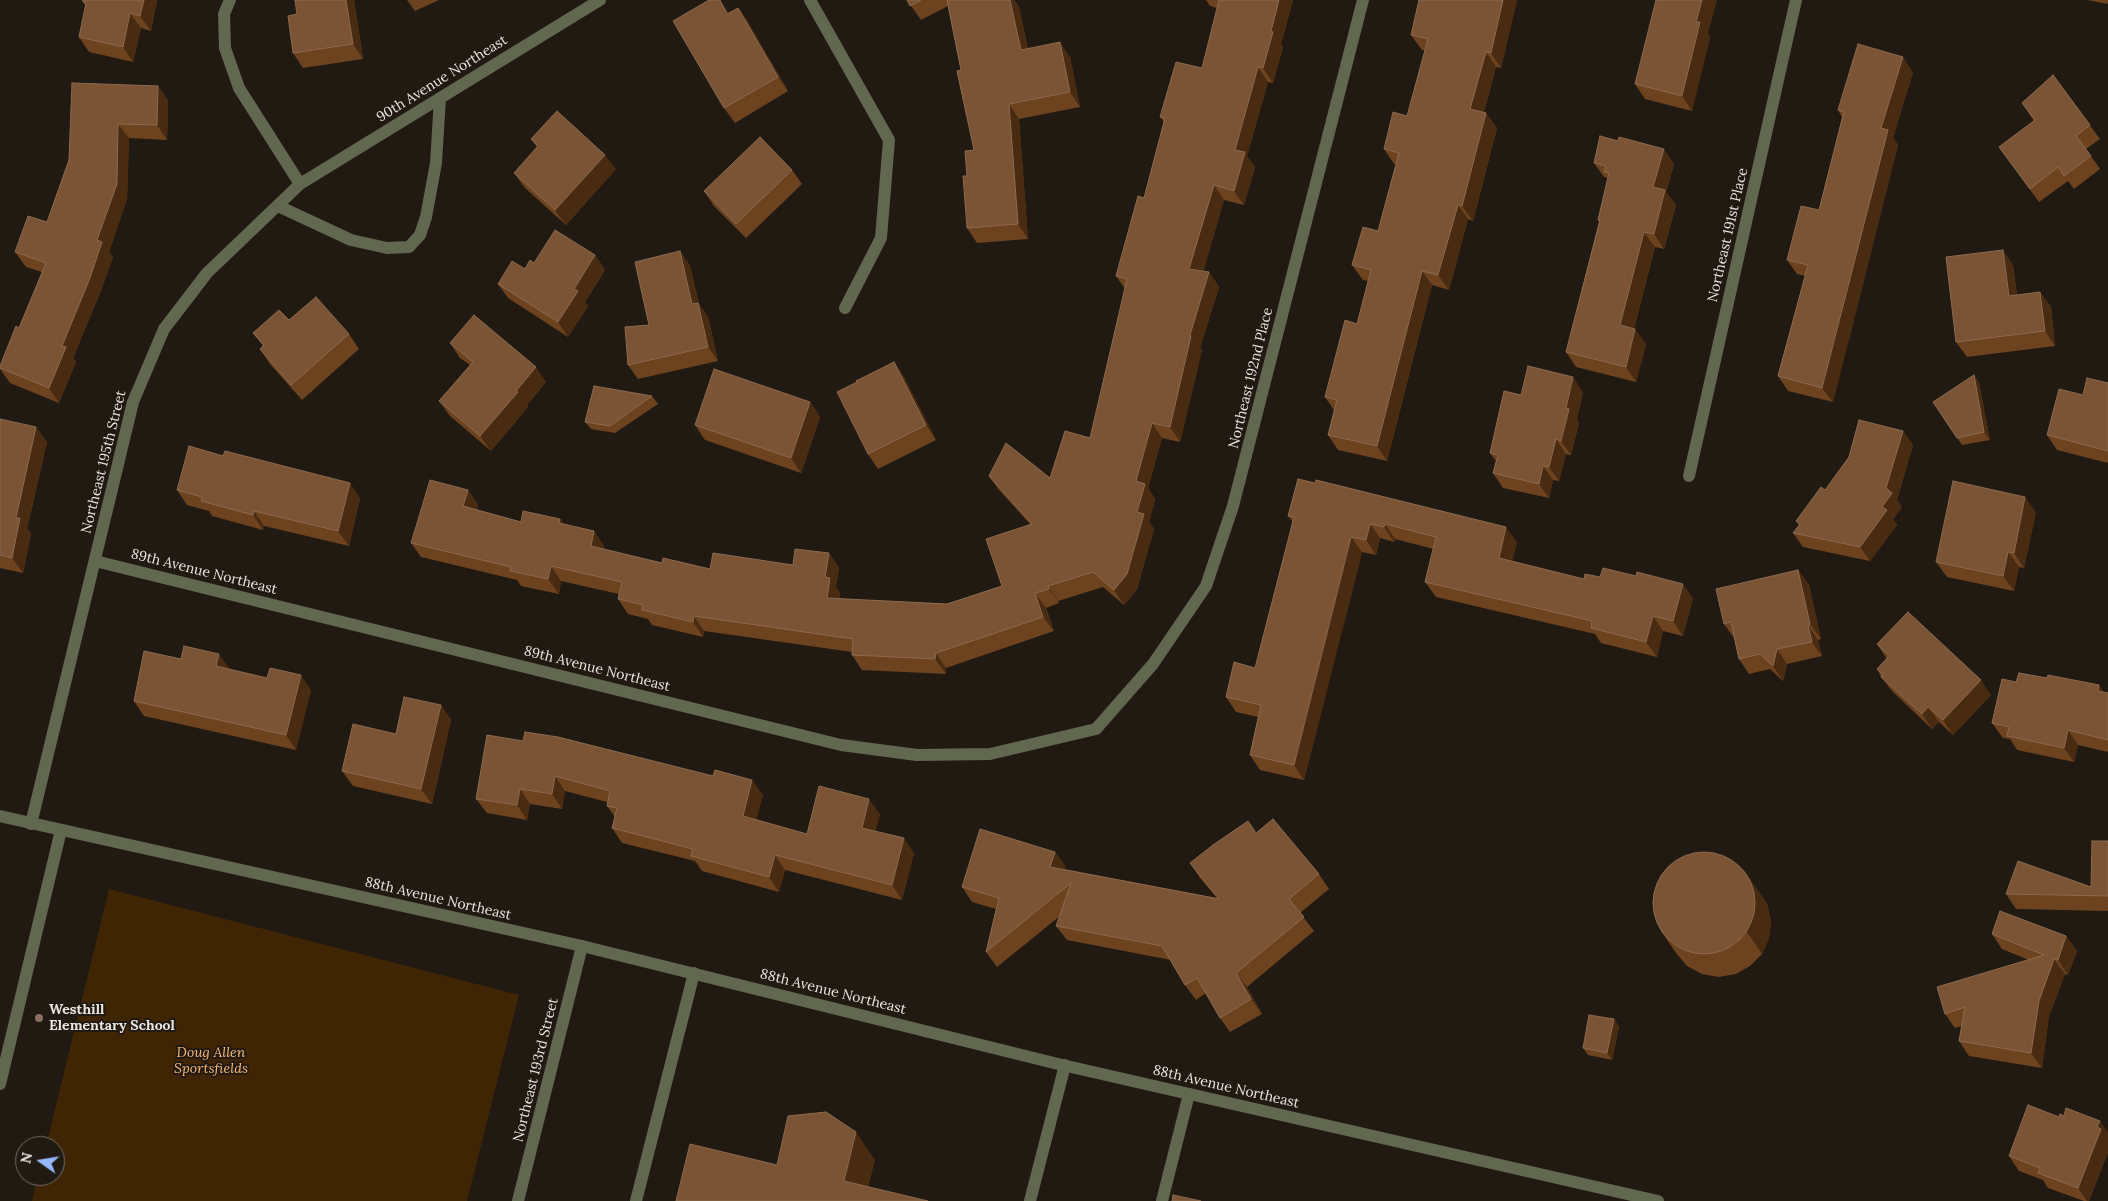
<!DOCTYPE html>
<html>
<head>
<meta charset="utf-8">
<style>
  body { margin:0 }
  #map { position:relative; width:2108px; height:1201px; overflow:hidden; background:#211a13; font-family:Lora,serif }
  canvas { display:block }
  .north { position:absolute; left:15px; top:1136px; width:50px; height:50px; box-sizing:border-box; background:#211a13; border:1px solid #716b65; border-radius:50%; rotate:283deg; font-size:14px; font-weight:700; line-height:20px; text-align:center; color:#eae5e0 }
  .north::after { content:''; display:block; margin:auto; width:18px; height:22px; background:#94b7fd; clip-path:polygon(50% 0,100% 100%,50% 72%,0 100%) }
</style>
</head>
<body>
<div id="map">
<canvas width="2108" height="1201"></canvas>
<div class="north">N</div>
</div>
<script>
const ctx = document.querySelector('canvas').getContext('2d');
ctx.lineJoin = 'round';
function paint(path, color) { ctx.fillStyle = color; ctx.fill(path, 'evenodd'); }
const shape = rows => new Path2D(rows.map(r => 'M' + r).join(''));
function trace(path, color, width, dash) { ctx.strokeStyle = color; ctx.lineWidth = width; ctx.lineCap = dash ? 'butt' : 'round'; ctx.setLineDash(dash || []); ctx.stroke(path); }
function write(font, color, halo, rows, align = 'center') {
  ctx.font = font + ' Lora,serif'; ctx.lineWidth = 4; ctx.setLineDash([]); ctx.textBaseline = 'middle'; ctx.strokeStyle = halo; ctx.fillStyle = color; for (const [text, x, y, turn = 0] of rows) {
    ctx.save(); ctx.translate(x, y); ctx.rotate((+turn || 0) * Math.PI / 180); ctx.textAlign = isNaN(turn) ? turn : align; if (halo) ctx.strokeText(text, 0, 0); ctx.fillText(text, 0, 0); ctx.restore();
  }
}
paint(shape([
  [109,889,519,995,467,1201,32,1201,38,1176,55,1176,55,1146,46,1146]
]), '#402504');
trace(shape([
  [636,1201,694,973],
  [1030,1201,1065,1065],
  [1162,1201,1189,1094]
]), '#626750', 12);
trace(shape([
  [810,0,889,140,881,238,845,308],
  [300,184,600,0],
  [278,206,351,240,387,248,409,247,420,235,426,217,436,163,440,98],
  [1689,476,1796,0],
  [95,561,841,745,917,755,990,754,1096,729,1153,664,1206,586,1233,506,1363,0],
  [31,824,133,402,164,329,207,273,300,184,239,88,225,48,224,14,230,0],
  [0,1084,61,830],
  [518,1201,582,946]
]), '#626750', 12);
trace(shape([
  [0,816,582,946,1058,1064,1658,1201]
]), '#626750', 12);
paint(shape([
  [157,0,151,31,141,28,133,62,89,52,79,37,86,6,83,2],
  [354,0,363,59,303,68,293,53],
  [407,0,439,0,415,11],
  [907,0,1014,0,1019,7,1028,49,1070,57,1080,107,1019,119,1028,239,977,243,967,228,967,176,974,150,961,70,948,6,921,20],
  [1206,0,1293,0,1281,44,1283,47,1273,83,1268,82,1247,156,1255,167,1244,205,1224,200,1203,271,1209,272,1219,287,1200,348,1202,350,1180,442,1162,438,1148,488,1155,499,1149,522,1154,529,1137,589,1124,605,1103,587,1058,601,1059,603,1046,608,1054,631,946,668,946,674,862,670,852,655,852,652,704,631,703,637,652,625,648,619,628,614,618,599,619,594,561,581,559,594,521,586,517,580,421,557,411,543,468,490,478,505,477,510,521,522,560,519,564,525,594,531,604,546,604,549,662,563,710,569,793,565,829,553,839,568,836,587,840,593,839,599,947,604,1002,586,1030,524,999,490,989,476,1050,478,1090,438,1125,289,1116,276,1144,198,1164,122,1160,117,1202,68,1217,8,1210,6],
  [1419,0,1517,0,1501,68,1496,67,1484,112,1486,113,1497,128,1473,221,1468,219,1449,290,1432,285,1387,461,1338,450,1328,435,1334,410,1325,397,1357,324,1368,281,1363,280,1352,265,1378,231,1396,164,1394,164,1384,149,1407,116,1425,50,1422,50,1411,35],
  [2087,0,2108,0,2108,4],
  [738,8,748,22,788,91,735,123,724,108],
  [1708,33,1710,37,1692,111,1645,99,1635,84],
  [1913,72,1893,138,1898,145,1833,402,1788,391,1778,376,1805,276,1797,274,1787,260,1819,210,1842,117,1838,110],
  [2053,75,2100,139,2086,149,2100,169,2074,189,2068,181,2039,202,1999,147,2034,121,2022,103],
  [158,86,168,101,167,140,129,138,127,199,109,252,113,257,100,293,73,358,76,362,59,403,10,383,0,369,0,366,19,328,42,272,26,267,15,252,47,222,69,160],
  [531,139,616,169,566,225,525,188,514,173,537,147],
  [1594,163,1674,164,1666,192,1676,205,1664,249,1655,247,1634,329,1646,344,1636,382,1576,367,1566,352,1599,222,1598,220,1608,178,1604,177],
  [792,170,802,184,746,238,714,206,704,191],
  [680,251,690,266,699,304,708,317,718,361,638,379,628,365,649,325],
  [595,255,605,270,585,302,588,306,568,337,508,298,498,284,525,269,534,263],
  [2013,265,2017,295,2040,292,2051,307,2055,346,1967,357,1956,342],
  [289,320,349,334,359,349,302,400,270,364,260,349,263,346,253,333],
  [450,343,546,382,527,405,528,407,491,451,450,416,439,401,470,365,460,358],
  [894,362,904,377,936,440,878,469,868,454,857,382],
  [1974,375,1979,383,1990,440,1962,445,1933,402],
  [2108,383,2108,463,2057,450,2047,435,2083,395],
  [1583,392,1577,419,1579,423,1571,455,1566,454,1559,481,1553,480,1549,498,1503,488,1493,473,1496,461,1490,453,1521,395],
  [652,396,658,404,615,433,591,429,585,422],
  [810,402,820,417,801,473,705,440,695,425],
  [0,419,36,427,47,442,27,529,31,533,23,573,0,568],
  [1903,431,1913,445,1897,500,1902,507,1893,519,1897,525,1870,561,1803,547,1793,533,1799,525,1796,521,1825,490],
  [1298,479,1517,542,1512,561,1584,579,1693,598,1683,636,1663,631,1657,657,1601,643,1595,634,1436,597,1425,582,1434,549,1395,539,1394,542,1380,538,1376,555,1362,552,1304,780,1260,770,1250,755,1258,717,1236,712,1226,697,1255,668,1293,522,1288,516],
  [177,490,360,498,349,546,264,526,263,530,212,516,209,511,187,505],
  [2036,512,2024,568,2019,567,2014,591,1947,577,1936,562],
  [1798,570,1809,585,1821,639,1818,640,1822,656,1787,664,1783,681,1770,669,1749,674,1739,659,1734,638,1724,624],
  [1877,644,1991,695,1953,735,1939,722,1932,729,1892,691,1881,677,1877,669,1887,659],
  [229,668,229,669,311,690,296,750,144,716,134,701],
  [2047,678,2099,685,2104,693,2108,693,2108,752,2078,745,2074,762,2017,750,2010,739,2003,738,1992,723,2016,682],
  [441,705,451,720,432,804,353,786,342,771],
  [487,735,763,795,756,820,807,834,880,814,875,831,914,853,902,900,785,870,779,892,702,871,695,861,622,843,612,828,615,817,607,806,607,802,565,791,562,809,530,804,527,820,487,813,476,799],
  [1256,833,1319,874,1329,889,1300,913,1314,931,1247,987,1262,1014,1230,1032,1220,1018,1206,993,1196,1000,1185,985,1171,960,1067,940,1056,926,1060,916,997,967,986,952,996,909,972,902,962,887,1055,852,1065,866,1064,869,1217,898,1200,878,1190,863],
  [2108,841,2108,911,2016,909,2006,894,2091,887],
  [1743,869,1767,904,1771,921,1769,938,1762,954,1750,966,1736,974,1719,977,1702,974,1687,966,1676,953,1661,931],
  [1992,934,2066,936,2077,951,2068,975,2065,974,2049,1016,2042,1068,1969,1056,1959,1041,1962,1026,1955,1028,1945,1014,2029,960,2002,949],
  [1614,1019,1619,1027,1612,1060,1588,1055,1583,1048],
  [2059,1117,2108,1132,2108,1152,2089,1201,2084,1201,2048,1188,2043,1180,2019,1171,2009,1156]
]), '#6c421f');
paint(shape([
  [144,0,157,0,151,31,140,16],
  [346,0,354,0,363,59,353,44],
  [720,0,727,10,738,28,727,14],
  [1010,0,1014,0,1019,7,1031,65,1021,50],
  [1279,0,1293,0,1281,44,1283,47,1273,83,1263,68,1271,31],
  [1503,0,1517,0,1501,68,1491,53],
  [1702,0,1717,0,1708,33,1710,37,1692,111,1682,96,1696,22],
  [738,8,748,22,788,91,778,77],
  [130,13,141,28,133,62,123,47],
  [1060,42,1070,57,1080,107,1070,92],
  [1486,52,1496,67,1481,123,1470,109],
  [1903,57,1913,72,1893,138,1898,145,1833,402,1822,388,1881,128],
  [1258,67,1268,82,1247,156,1255,167,1244,205,1234,191,1235,150],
  [158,86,168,101,167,140,157,125],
  [1009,104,1019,119,1028,239,1018,224],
  [1486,113,1497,128,1473,221,1462,206],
  [118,124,129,138,127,199,109,252,113,257,100,293,73,358,76,362,59,403,49,388,62,346,97,240],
  [1664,149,1674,164,1666,192,1676,205,1664,249,1654,234,1653,187],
  [605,155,616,169,566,225,555,210],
  [1214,185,1224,200,1200,284,1189,269],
  [1458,205,1468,219,1449,290,1438,275],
  [1644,232,1655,247,1631,340,1620,325],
  [2003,250,2013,265,2019,311,2009,296],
  [680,251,690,266,699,304,708,317,718,361,708,347,692,304],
  [595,255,605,270,585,302,588,306,568,337,558,322,574,289],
  [1422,271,1432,285,1387,461,1377,446],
  [1209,272,1219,287,1200,348,1202,350,1180,442,1170,427,1190,335],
  [2040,292,2051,307,2055,346,2045,331],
  [1635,329,1646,344,1636,382,1626,367],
  [894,362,904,377,936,440,926,425],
  [536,367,546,382,527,405,528,407,491,451,480,436,516,391],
  [1974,375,1979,383,1990,440,1984,432],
  [1573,377,1583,392,1577,419,1579,423,1571,455,1561,441,1566,408],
  [810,402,820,417,801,473,791,458],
  [1152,423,1162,438,1148,488,1155,499,1149,522,1154,529,1137,589,1124,605,1114,590,1137,512,1136,481],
  [36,427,47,442,27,529,31,533,23,573,12,558,16,518],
  [1903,431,1913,445,1897,500,1902,507,1893,519,1897,525,1870,561,1860,547,1882,507,1886,488],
  [1556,439,1566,454,1559,481,1549,467],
  [1543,466,1553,480,1549,498,1539,484],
  [350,483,360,498,349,546,338,531],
  [468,490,478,505,474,521,463,506],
  [2025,497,2036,512,2024,568,2014,553],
  [254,511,264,526,263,530,253,515],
  [560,519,570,534,559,523],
  [1370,524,1380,538,1376,555,1366,540],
  [1385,524,1395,539,1394,542,1384,527],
  [1506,527,1517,542,1509,573,1499,558],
  [594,531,604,546,601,560,591,546],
  [1351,537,1362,552,1304,780,1294,765],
  [2008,552,2019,567,2014,591,2003,576],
  [829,553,839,568,836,587,840,593,837,613,827,598,825,577],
  [551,566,561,581,559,594,548,579],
  [1798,570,1809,585,1821,639,1810,624],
  [1683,584,1693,598,1683,636,1673,621],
  [1048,586,1058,601,1059,603,1049,589],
  [1035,593,1046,608,1054,631,1043,617],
  [694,616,704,631,703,637,693,622],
  [1653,616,1663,631,1657,657,1646,642],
  [1808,625,1818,640,1822,656,1812,642],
  [1777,649,1787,664,1783,681,1773,666],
  [936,653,946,668,946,674,935,659],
  [219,654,229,668,226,681,216,666],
  [301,675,311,690,296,750,286,735],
  [1981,680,1991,695,1953,735,1943,720],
  [2099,685,2108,698,2098,691],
  [441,705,451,720,432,804,421,789],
  [1928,707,1939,722,1932,729,1922,714],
  [2068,730,2078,745,2074,762,2064,748],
  [555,776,565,791,562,809,552,794],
  [752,780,763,795,753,831,743,816],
  [520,789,530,804,527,820,517,805],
  [869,799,880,814,873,842,862,828],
  [904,838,914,853,902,900,892,885],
  [1055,852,1065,866,1061,882,1050,867],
  [775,855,785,870,779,892,769,877],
  [1743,869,1767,904,1771,921,1769,938,1762,954,1747,932],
  [2066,936,2077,951,2068,975,2058,960],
  [2054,959,2065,974,2049,1016,2042,1068,2031,1053,2039,1001],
  [1236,973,1247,987,1262,1014,1251,999],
  [1614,1019,1619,1027,1612,1060,1607,1053],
  [2100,1121,2108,1132,2108,1152,2089,1201,2087,1201,2078,1188],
  [856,1132,875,1160,865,1201,844,1181]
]), '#492b12');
const building = shape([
  [83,0,144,0,140,16,130,13,123,47,79,37,86,3,83,2,83,0],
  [295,0,346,0,353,44,293,53,288,16,297,14,295,0],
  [709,0,720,0,727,14,738,8,778,77,724,108,673,21,709,0],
  [907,0,921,0,910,6,907,0],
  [947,0,1010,0,1021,50,1060,42,1070,92,1009,104,1018,224,967,228,963,176,967,176,965,151,974,150,957,71,961,70,947,0],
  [1219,0,1279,0,1271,31,1273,32,1263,68,1258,67,1235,150,1245,152,1234,191,1214,185,1189,269,1209,272,1190,335,1191,336,1170,427,1152,423,1136,481,1145,484,1137,512,1144,514,1127,574,1114,590,1093,572,1048,586,1049,589,1035,593,1043,617,936,653,935,659,852,655,853,639,694,616,693,622,642,610,643,605,618,599,622,582,551,566,548,579,510,571,511,567,411,543,430,480,468,490,463,506,521,522,523,511,560,519,559,523,594,531,591,546,662,563,663,558,710,569,713,553,793,565,795,549,829,553,825,577,830,578,827,598,947,604,1002,586,986,539,1032,524,989,476,1006,443,1050,478,1065,431,1090,438,1127,279,1116,276,1138,196,1144,198,1165,118,1160,117,1176,62,1202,68,1219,0],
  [1419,0,1503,0,1491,53,1486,52,1470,109,1486,113,1462,206,1458,205,1438,275,1422,271,1377,446,1328,435,1337,400,1325,397,1345,320,1357,324,1371,270,1352,265,1363,227,1378,231,1399,153,1384,149,1393,112,1407,116,1428,39,1411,35,1419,0],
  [1656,0,1702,0,1696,22,1700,22,1682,96,1635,84,1656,0],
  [1858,44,1903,57,1881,128,1888,130,1822,388,1778,376,1808,265,1787,260,1801,206,1819,210,1844,112,1838,110,1858,44],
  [2053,75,2090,125,2076,136,2091,156,2064,176,2058,167,2030,189,1999,147,2035,120,2022,103,2053,75],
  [72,83,158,86,157,125,118,124,117,184,97,240,102,242,90,278,62,346,66,347,49,388,0,368,0,366,16,326,19,328,46,263,15,252,28,216,47,222,69,160,72,83],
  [557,111,605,155,555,210,514,173,538,146,531,139,557,111],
  [1600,136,1618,141,1619,137,1664,149,1653,187,1665,190,1654,234,1644,232,1620,325,1635,329,1626,367,1566,352,1600,220,1598,220,1609,173,1604,172,1606,166,1594,163,1600,136],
  [760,137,792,170,736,224,704,191,760,137],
  [555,230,595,255,574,289,578,291,558,322,498,284,512,261,525,269,530,260,534,263,555,230],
  [2003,250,2009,296,2040,292,2045,331,1956,342,1946,257,2003,250],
  [680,251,692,304,698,303,708,347,628,365,625,327,649,325,635,262,680,251],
  [316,297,349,334,291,385,260,349,264,345,253,333,279,310,289,320,316,297],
  [474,315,536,367,516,391,518,392,480,436,439,401,473,362,450,343,474,315],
  [894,362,926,425,868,454,837,392,857,382,856,381,894,362],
  [1528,366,1573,377,1566,408,1569,409,1561,441,1556,439,1549,467,1543,466,1539,484,1493,473,1498,455,1490,453,1504,391,1521,395,1528,366],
  [714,369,810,402,791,458,695,425,714,369],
  [1974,375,1984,432,1957,438,1933,402,1974,375],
  [2087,378,2108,383,2108,451,2047,435,2059,389,2083,395,2087,378],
  [594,386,652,396,610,426,585,422,594,386],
  [0,419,36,427,16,518,20,518,12,558,0,555,0,419],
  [1859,420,1903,431,1886,488,1892,493,1882,507,1887,510,1860,547,1793,533,1800,524,1796,521,1821,487,1825,490,1849,457,1859,420],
  [189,446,223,456,225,451,350,483,338,531,254,511,253,515,201,501,202,497,177,490,189,446],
  [1298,479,1315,483,1316,480,1506,527,1499,558,1584,579,1585,574,1600,577,1603,568,1636,576,1637,572,1683,584,1673,621,1653,616,1646,642,1591,628,1592,621,1425,582,1436,537,1385,524,1384,527,1370,524,1366,540,1351,537,1294,765,1250,755,1261,705,1226,697,1234,662,1255,668,1294,517,1288,516,1298,479],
  [1953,481,2025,497,2014,553,2008,552,2003,576,1936,562,1953,481],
  [1798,570,1810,624,1808,625,1812,642,1777,649,1773,666,1760,654,1739,659,1731,622,1724,624,1716,589,1798,570],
  [1908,612,1981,680,1943,720,1928,707,1922,714,1881,677,1883,675,1877,669,1889,656,1877,644,1908,612],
  [184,646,219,654,216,666,267,678,270,668,301,675,286,735,134,701,144,651,181,659,184,646],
  [2019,673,2047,678,2048,675,2099,685,2098,691,2108,693,2108,740,2068,730,2064,748,2007,736,2009,727,1992,723,2002,679,2016,682,2019,673],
  [404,697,441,705,421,789,342,771,353,724,396,734,404,697],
  [525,732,558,737,713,776,715,770,752,780,743,816,807,834,819,786,869,799,862,828,904,838,892,885,775,855,769,877,691,856,693,849,612,828,617,808,607,806,610,791,555,776,552,794,520,789,517,805,476,799,487,735,523,741,525,732],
  [1273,819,1319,874,1289,899,1304,917,1236,973,1251,999,1220,1018,1197,978,1185,985,1162,946,1056,926,1071,883,986,952,999,898,962,887,980,829,1055,852,1050,867,1219,899,1190,863,1213,845,1248,821,1256,833,1273,819],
  [2092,841,2108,841,2108,896,2006,894,2018,861,2091,887,2092,841],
  '1653 903a51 51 0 1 1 102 0a51 51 0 1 1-102 0Z',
  [2000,911,2066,936,2058,960,2054,959,2039,1001,2031,1053,1959,1041,1965,1007,1945,1014,1937,987,2044,955,1992,934,2000,911],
  [1589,1015,1614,1019,1607,1053,1583,1048,1589,1015],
  [2028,1105,2059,1117,2060,1114,2064,1116,2066,1108,2100,1121,2097,1127,2101,1129,2078,1188,2038,1173,2040,1168,2009,1156,2028,1105],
  [826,1112,856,1132,844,1181,928,1201,676,1201,690,1144,777,1165,788,1116,826,1112],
  [1173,1195,1201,1201,1172,1201,1173,1195]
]);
paint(building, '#7a5434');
trace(building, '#8c6a4f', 1);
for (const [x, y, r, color] of [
  [39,1018,5,"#8d6e63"]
]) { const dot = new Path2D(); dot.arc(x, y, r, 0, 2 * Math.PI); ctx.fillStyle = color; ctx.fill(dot); trace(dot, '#211a13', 2); }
write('14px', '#eae5e0', '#211a13', [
  ["90th Avenue Northeast",442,79,-32],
  ["Northeast 191st Place",1728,235,-77],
  ["Northeast 192nd Place",1251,378,-76],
  ["Northeast 195th Street",104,462,-76],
  ["89th Avenue Northeast",204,572,14],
  ["89th Avenue Northeast",597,669,14],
  ["88th Avenue Northeast",438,899,13],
  ["88th Avenue Northeast",833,992,14],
  ["Northeast 193rd Street",536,1070,-76],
  ["88th Avenue Northeast",1226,1087,13]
]);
write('bold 14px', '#eae5e0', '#211a13', [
  ["Westhill",49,1010],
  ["Elementary School",49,1026]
], 'left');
write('italic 14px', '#f8b976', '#211a13', [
  ["Doug Allen",211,1053],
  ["Sportsfields",211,1069]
]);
</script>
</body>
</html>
